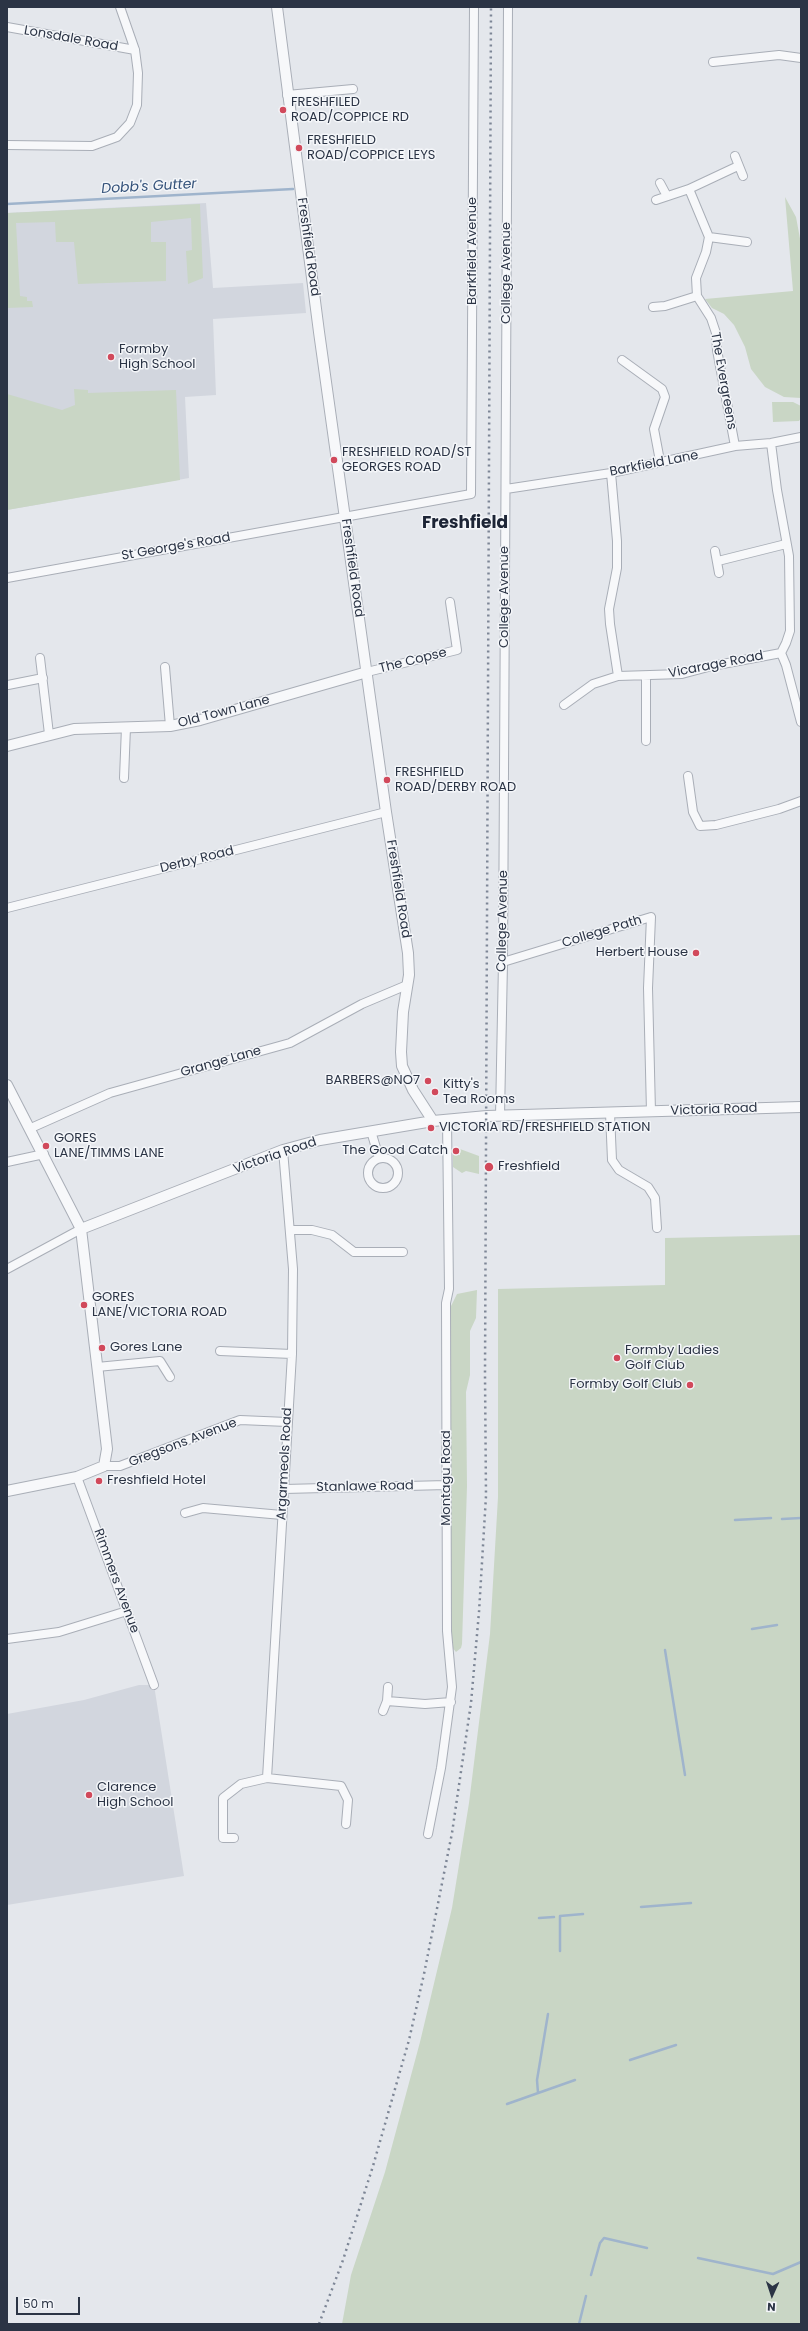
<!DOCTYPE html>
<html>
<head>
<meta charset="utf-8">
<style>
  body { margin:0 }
  #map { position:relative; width:808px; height:2331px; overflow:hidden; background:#e4e7ec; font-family:Poppins,sans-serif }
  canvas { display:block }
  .frame { position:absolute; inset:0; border:8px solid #2b3445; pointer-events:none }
  .north { position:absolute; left:752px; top:2275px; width:40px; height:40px; -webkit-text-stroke:3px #f4f6f9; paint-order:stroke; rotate:183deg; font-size:11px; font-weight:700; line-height:16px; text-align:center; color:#2b3445 }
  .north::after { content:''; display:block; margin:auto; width:14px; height:18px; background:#2b3445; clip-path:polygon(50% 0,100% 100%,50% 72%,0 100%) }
  .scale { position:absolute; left:16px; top:2297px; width:64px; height:18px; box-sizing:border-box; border:2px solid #2b3445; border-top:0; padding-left:5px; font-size:12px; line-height:14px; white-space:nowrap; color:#2b3445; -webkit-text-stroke:3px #f4f6f9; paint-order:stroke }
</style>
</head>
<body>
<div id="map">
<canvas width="808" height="2331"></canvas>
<div class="frame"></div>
<div class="north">N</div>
<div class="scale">50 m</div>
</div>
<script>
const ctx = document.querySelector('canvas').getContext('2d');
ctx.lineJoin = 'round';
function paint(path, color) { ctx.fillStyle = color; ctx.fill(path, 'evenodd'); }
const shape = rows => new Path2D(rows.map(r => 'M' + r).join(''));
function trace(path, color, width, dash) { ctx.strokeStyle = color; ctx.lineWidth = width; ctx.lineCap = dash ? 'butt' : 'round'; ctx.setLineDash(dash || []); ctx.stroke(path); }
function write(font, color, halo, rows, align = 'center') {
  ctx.font = font + ' Poppins,sans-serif'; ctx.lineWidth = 3; ctx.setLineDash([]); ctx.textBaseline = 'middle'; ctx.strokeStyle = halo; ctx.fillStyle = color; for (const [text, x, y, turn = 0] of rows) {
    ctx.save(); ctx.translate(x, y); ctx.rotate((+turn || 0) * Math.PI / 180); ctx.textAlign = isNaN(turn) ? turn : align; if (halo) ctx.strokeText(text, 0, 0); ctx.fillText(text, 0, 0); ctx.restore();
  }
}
paint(shape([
  [206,203,213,288,303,283,306,313,213,319,216,395,185,397,189,478,7,510,7,213],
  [139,1685,154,1685,184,1876,7,1905,7,1714,84,1700]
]), '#d2d6de');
paint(shape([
  [785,197,796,217,801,244,801,398,784,397,765,387,751,369,745,347,734,325,724,314,712,308,705,299,793,291],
  [200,204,203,278,188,284,186,251,192,250,191,218,151,222,151,242,166,242,166,281,78,284,74,242,56,242,55,222,16,223,20,296,27,297,27,301,32,301,33,307,7,308,7,213],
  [74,389,88,390,88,393,176,390,180,480,7,510,7,394,62,410,75,405],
  [772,402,793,402,801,406,801,418,799,421,773,422],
  [460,1149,479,1156,479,1174,466,1171,462,1173,453,1167,453,1155,460,1155],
  [801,1235,801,2324,342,2324,351,2275,385,2172,420,2042,452,1908,469,1803,490,1634,498,1497,498,1289,665,1285,665,1238],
  [477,1290,476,1318,470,1331,470,1375,466,1392,467,1486,462,1644,461,1648,456,1652,451,1646,446,1316,457,1294]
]), '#c9d6c5');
trace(shape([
  [7,204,293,189],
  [782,1519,801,1518],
  [735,1520,771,1518],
  [752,1629,777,1625],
  [665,1650,685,1775],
  [641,1907,691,1903],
  [539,1918,554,1917],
  [560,1951,560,1916,583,1914],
  [630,2060,676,2045],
  [538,2093,537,2080,548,2014],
  [507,2104,575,2080],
  [698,2258,773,2274,801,2262],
  [591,2275,600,2243,604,2238,647,2248],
  [579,2324,586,2296]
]), '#9fb4cc', 2.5);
const minor = shape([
  [7,27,135,50],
  [713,62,779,55,801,58],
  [287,95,353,89],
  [7,145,92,146,117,137,130,123,137,105,138,73,135,50,120,7],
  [735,156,743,176],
  [660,183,667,196],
  [689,189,709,237,706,252,696,278,697,296,711,318,716,333,717,350,735,446],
  [656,200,689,189,738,166],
  [709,237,747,242],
  [653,307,665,306,697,296],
  [622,360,662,389,665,397,654,429,660,461],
  [611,473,617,541,617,568,609,609,610,624,618,676,682,674,712,666,781,653,786,643,790,631,789,556,777,490,771,443],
  [506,489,611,473,735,446,771,443,801,437],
  [715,551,719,573],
  [718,561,786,544],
  [7,578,471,494,474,7],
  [781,653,786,665,801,722],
  [40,658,49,734],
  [165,667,170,726],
  [367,672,457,650,450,602],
  [646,677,646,741],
  [8,685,43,678],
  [564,705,593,684,618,676],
  [688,776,693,812,700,826,716,825,779,809,801,801],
  [124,778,126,727],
  [7,908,386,812],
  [503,962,651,917,648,988,651,1112],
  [610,1113,612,1160,619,1170,648,1187,655,1198,657,1228],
  [500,1116,503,962,508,7],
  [31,1128,110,1093,290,1043,362,1004,407,985],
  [371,1131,379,1158],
  '368 1173a15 15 0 1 1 30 0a15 15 0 1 1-30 0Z',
  [7,1162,44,1154],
  [290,1230,312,1230,332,1235,354,1252,403,1252],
  [7,1269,81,1229],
  [220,1351,292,1354],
  [97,1367,160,1361,170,1377],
  [104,1466,120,1466,240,1420,287,1422],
  [77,1477,154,1685],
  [284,1489,447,1485],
  [185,1513,203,1508,282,1515],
  [7,1639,59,1632,127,1611],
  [388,1687,387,1701,425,1704,451,1702],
  [383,1711,387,1701],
  [267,1778,292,1354,293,1269,283,1150],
  [428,1834,441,1768,452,1687,447,1631,446,1303,449,1289,447,1120],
  [234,1838,223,1838,223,1798,241,1784,267,1778,341,1786,348,1800,346,1824]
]);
const tertiary = shape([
  [277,7,319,332,386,812,408,953,409,975,403,1012,401,1052,402,1066,413,1090,433,1121],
  [7,746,74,729,170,726,200,720,367,672],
  [7,1085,81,1229,107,1449,104,1466,77,1477,7,1491],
  [81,1229,283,1150,320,1140,433,1121,487,1116,801,1107]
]);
trace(minor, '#a9aeb7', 10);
trace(tertiary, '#a9aeb7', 12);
trace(minor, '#f7f8fa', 8);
trace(tertiary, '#f7f8fa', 10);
trace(shape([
  [319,2324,343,2260,373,2166,409,2040,424,1974,452,1833,471,1703,479,1612,486,1496,485,1375,491,7]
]), '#7d8696', 2.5, [2, 4]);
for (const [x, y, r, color] of [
  [283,110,4,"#d1495b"],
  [299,148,4,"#d1495b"],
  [111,357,4,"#d1495b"],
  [334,460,4,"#d1495b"],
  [387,780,4,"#d1495b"],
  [696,953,4,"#d1495b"],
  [428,1081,4,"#d1495b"],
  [435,1092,4,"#d1495b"],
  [431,1128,4,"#d1495b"],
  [46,1146,4,"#d1495b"],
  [456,1151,4,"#d1495b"],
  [489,1167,5,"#d1495b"],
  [84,1305,4,"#d1495b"],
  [102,1348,4,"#d1495b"],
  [617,1358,4,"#d1495b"],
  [690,1385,4,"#d1495b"],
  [99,1481,4,"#d1495b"],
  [89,1795,4,"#d1495b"]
]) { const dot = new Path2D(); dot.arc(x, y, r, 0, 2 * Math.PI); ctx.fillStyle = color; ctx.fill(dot); trace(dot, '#f4f6f9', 1.5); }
write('13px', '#2b3445', '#f4f6f9', [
  ["Lonsdale Road",71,39,10],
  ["Freshfield Road",308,247,82],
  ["Barkfield Avenue",473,251,-90],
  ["College Avenue",507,273,-90],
  ["The Evergreens",723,381,80],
  ["Barkfield Lane",654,464,-11],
  ["St George's Road",176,547,-10],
  ["Freshfield Road",352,568,82],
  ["College Avenue",505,597,-90],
  ["The Copse",413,661,-14],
  ["Vicarage Road",716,665,-11],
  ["Old Town Lane",224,712,-15],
  ["Derby Road",197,860,-14],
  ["Freshfield Road",398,889,81],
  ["College Avenue",503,921,-89],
  ["College Path",602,932,-17],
  ["Grange Lane",221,1062,-16],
  ["Victoria Road",714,1110,-2],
  ["Victoria Road",275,1156,-19],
  ["Gregsons Avenue",183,1443,-21],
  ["Argarmeols Road",285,1464,-87],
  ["Montagu Road",447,1478,-90],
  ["Stanlawe Road",365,1487,-1],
  ["Rimmers Avenue",116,1581,70]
]);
write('13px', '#2b3445', '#f4f6f9', [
  ["FRESHFILED",291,103],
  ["ROAD/COPPICE RD",291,118],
  ["FRESHFIELD",307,141],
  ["ROAD/COPPICE LEYS",307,156],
  ["Formby",119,350],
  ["High School",119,365],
  ["FRESHFIELD ROAD/ST",342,453],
  ["GEORGES ROAD",342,468],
  ["FRESHFIELD",395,773],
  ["ROAD/DERBY ROAD",395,788],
  ["Herbert House",688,953,"right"],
  ["BARBERS@NO7",420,1081,"right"],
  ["Kitty's",443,1085],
  ["Tea Rooms",443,1100],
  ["VICTORIA RD/FRESHFIELD STATION",439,1128],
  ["GORES",54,1139],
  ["LANE/TIMMS LANE",54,1154],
  ["The Good Catch",448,1151,"right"],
  ["Freshfield",498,1167],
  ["GORES",92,1298],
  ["LANE/VICTORIA ROAD",92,1313],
  ["Gores Lane",110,1348],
  ["Formby Ladies",625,1351],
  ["Golf Club",625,1366],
  ["Formby Golf Club",682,1385,"right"],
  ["Freshfield Hotel",107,1481],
  ["Clarence",97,1788],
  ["High School",97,1803]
], 'left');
write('italic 14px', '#34527a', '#f4f6f9', [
  ["Dobb's Gutter",149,187,-3]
]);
write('bold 17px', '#1d2536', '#f4f6f9', [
  ["Freshfield",465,524]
]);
</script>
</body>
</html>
